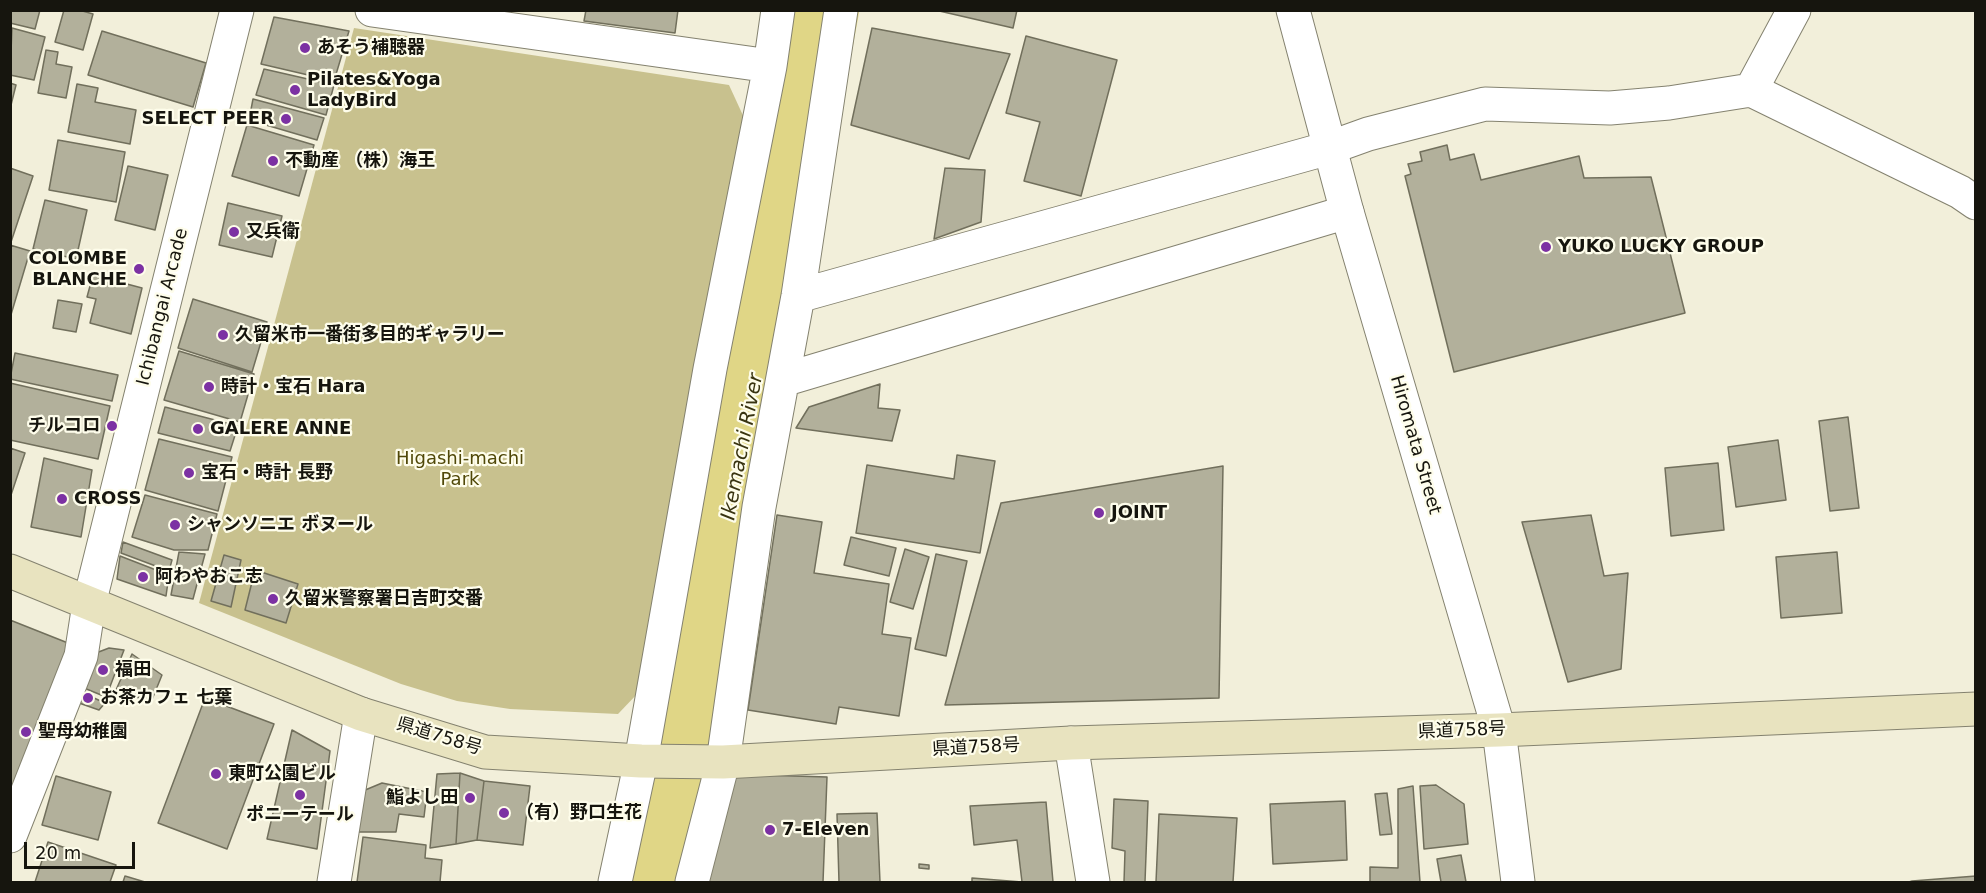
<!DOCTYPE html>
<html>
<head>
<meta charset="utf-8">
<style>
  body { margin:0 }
  #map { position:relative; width:1986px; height:893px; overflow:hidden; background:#f2efda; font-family:"DejaVu Sans",sans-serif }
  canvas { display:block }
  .frame { position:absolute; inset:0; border:12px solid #16150e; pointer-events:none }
  .scale { position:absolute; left:24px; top:842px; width:111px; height:27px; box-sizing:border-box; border:3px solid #16150e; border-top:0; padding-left:8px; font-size:18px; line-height:21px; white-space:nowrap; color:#16150e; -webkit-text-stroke:4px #fefdeb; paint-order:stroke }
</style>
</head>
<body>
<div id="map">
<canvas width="1986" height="893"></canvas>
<div class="frame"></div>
<div class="scale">20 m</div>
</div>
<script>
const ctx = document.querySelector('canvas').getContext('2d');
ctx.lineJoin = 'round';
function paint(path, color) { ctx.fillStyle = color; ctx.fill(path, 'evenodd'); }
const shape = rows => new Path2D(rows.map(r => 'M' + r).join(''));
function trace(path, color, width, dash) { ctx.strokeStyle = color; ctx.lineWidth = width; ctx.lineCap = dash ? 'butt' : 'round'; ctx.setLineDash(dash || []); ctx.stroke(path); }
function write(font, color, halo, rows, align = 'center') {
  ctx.font = font + ' "DejaVu Sans","Noto Sans JP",sans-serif'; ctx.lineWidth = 4.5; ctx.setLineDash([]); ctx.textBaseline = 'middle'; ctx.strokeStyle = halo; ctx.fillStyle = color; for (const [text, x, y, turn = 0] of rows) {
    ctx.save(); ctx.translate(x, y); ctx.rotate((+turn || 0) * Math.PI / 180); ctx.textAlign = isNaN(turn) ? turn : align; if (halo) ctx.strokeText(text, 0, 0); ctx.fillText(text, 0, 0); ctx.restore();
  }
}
paint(shape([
  [354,28,729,85,746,122,639,692,618,714,510,709,457,701,401,684,199,603]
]), '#c8c18e');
trace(shape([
  [657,882,678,797,825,10]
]), '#e0d686', 68);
const building = shape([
  [10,10,40,10,35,29,10,23,10,10],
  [64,10,79,10,93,14,83,50,55,42,64,10],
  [586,10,678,10,675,33,584,21,586,10],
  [935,10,1017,10,1013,28,935,10],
  [274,17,349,31,334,81,261,64,274,17],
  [12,28,45,37,34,80,10,75,12,28],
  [872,28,1010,54,969,159,851,125,872,28],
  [102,31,206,63,193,107,88,75,102,31],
  [1026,36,1117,60,1081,196,1024,181,1040,122,1006,113,1026,36],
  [46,50,58,52,56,64,72,67,66,98,38,93,46,50],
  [264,69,334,85,326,115,256,95,264,69],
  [10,83,16,85,10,109,10,83],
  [77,84,98,88,95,102,136,110,130,144,68,132,77,84],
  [253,99,324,118,317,140,249,120,253,99],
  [247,125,314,145,299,196,232,176,247,125],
  [58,140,125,152,116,202,49,190,58,140],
  [1447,145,1450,160,1474,154,1481,180,1579,156,1584,178,1651,177,1685,313,1454,372,1405,176,1411,174,1408,164,1422,161,1420,152,1447,145],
  [128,166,168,175,155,230,115,220,128,166],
  [10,168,33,176,11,242,10,242,10,168],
  [945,168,985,170,981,222,934,239,945,168],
  [45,200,87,210,76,259,33,249,45,200],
  [228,203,282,216,272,257,219,245,228,203],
  [10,245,30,251,10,318,10,245],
  [93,275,142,288,131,334,90,323,96,299,87,297,93,275],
  [193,299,267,322,252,372,178,348,193,299],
  [58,300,82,304,76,332,53,328,58,300],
  [179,351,254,374,240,422,164,400,179,351],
  [15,353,118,375,112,401,10,379,15,353],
  [10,383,110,406,98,459,10,440,10,383],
  [880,384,878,408,900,410,892,441,796,428,809,407,880,384],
  [165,407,238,426,230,451,158,433,165,407],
  [1848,417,1859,508,1830,511,1819,421,1848,417],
  [159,439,232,457,218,511,145,490,159,439],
  [1778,440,1786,500,1736,507,1728,447,1778,440],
  [10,448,25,453,10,498,10,448],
  [957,455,995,461,980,553,856,533,867,465,954,479,957,455],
  [44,458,92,470,81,537,31,527,44,458],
  [1718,463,1724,530,1671,536,1665,468,1718,463],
  [1223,466,1219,698,945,705,1001,503,1223,466],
  [145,495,217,514,208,550,174,550,132,537,145,495],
  [777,515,822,522,814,573,889,584,882,634,911,638,899,716,839,707,836,724,748,710,777,515],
  [1591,515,1604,576,1628,573,1621,669,1568,682,1522,522,1591,515],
  [851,537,896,548,889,576,844,565,851,537],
  [123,542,172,560,169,571,121,553,123,542],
  [905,549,929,557,913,609,890,602,905,549],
  [179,552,205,554,193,599,171,595,179,552],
  [1837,552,1842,613,1781,618,1776,557,1837,552],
  [936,554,967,561,946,656,915,649,936,554],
  [224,555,241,560,231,607,211,601,224,555],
  [120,556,169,575,166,596,117,579,120,556],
  [255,570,298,584,286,623,245,610,255,570],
  [10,620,73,645,10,806,10,620],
  [109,648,124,650,106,697,84,688,96,653,109,648],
  [132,654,162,675,151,702,116,690,132,654],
  [83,693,105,703,99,710,79,703,83,693],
  [205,698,274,724,227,849,158,823,205,698],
  [292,730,330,751,317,849,267,839,292,730],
  [460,773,456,844,430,848,437,774,460,773],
  [460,773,484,781,477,840,456,844,460,773],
  [728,774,827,777,823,882,700,882,728,774],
  [56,776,111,792,98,840,42,825,56,776],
  [484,781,530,786,523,845,477,840,484,781],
  [382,783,427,792,424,817,399,814,396,832,357,832,358,793,382,783],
  [1436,785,1464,804,1468,844,1424,849,1420,786,1436,785],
  [1413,786,1420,882,1370,882,1370,867,1398,868,1398,789,1413,786],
  [1387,793,1392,834,1380,835,1375,794,1387,793],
  [1114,799,1148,801,1145,882,1124,882,1125,851,1112,848,1114,799],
  [1345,801,1347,860,1273,864,1270,804,1345,801],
  [1046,802,1053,882,972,882,972,878,1022,882,1017,840,974,845,970,806,1046,802],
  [877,813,880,882,839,882,837,814,877,813],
  [1159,814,1237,818,1233,882,1156,882,1159,814],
  [363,837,426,845,425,858,442,860,440,882,357,882,363,837],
  [48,842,116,865,110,882,35,882,48,842],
  [1461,855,1466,882,1441,882,1437,859,1461,855],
  [919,864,929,865,929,869,919,868,919,864],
  [125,876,145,882,123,882,125,876],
  [1976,876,1976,882,1909,882,1912,881,1976,876]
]);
paint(building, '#b2b09b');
trace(building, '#716f5c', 1.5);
const pedestrian = shape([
  [89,604,237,10]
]);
const minor = shape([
  [372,10,770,66],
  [1751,90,1794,10],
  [798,296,1329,148,1368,134,1485,104,1610,108,1669,103,1751,90,1960,192,1976,203],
  [783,380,1347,212],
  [1071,743,1093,882],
  [10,836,81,656,89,604],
  [334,882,361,714],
  [615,882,641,761,710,369,770,66,778,10],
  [692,882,723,762,759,507,798,296,841,10]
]);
const tertiary = shape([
  [1293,10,1347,212,1499,730,1518,882]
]);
const secondary = shape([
  [10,571,361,714,485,752,641,761,723,762,1071,743,1499,730,1976,709]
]);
trace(pedestrian, '#84826f', 35);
trace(minor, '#84826f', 35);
trace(tertiary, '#84826f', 35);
trace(secondary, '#84826f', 35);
trace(pedestrian, '#fff', 33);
trace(minor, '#fff', 33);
trace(tertiary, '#fff', 33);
trace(secondary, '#e8e3bf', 33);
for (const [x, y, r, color] of [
  [305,48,6,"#7c31a3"],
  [295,90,6,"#7c31a3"],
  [286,119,6,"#7c31a3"],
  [273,161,6,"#7c31a3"],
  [234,232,6,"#7c31a3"],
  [1546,247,6,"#7c31a3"],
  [139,269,6,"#7c31a3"],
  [223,335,6,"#7c31a3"],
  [209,387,6,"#7c31a3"],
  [112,426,6,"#7c31a3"],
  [198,429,6,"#7c31a3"],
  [189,473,6,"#7c31a3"],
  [62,499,6,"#7c31a3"],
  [1099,513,6,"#7c31a3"],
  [175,525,6,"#7c31a3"],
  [143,577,6,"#7c31a3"],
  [273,599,6,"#7c31a3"],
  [103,670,6,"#7c31a3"],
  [88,698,6,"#7c31a3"],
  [26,732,6,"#7c31a3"],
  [216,774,6,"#7c31a3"],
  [300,795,6,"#7c31a3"],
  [470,798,6,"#7c31a3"],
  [504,813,6,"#7c31a3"],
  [770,830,6,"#7c31a3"]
]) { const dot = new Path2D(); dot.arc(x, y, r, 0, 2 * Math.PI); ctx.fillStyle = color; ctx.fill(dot); trace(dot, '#fefdeb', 2); }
write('bold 18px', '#16150e', '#fefdeb', [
  ["あそう補聴器",317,48],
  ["Pilates&Yoga",307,80],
  ["LadyBird",307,101],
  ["SELECT PEER",274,119,"right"],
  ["不動産 （株）海王",285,161],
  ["又兵衛",246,232],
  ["YUKO LUCKY GROUP",1558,247],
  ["COLOMBE",127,259,"right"],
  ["BLANCHE",127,280,"right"],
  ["久留米市一番街多目的ギャラリー",235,335],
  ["時計・宝石 Hara",221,387],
  ["チルコロ",100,426,"right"],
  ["GALERE ANNE",210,429],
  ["宝石・時計 長野",201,473],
  ["CROSS",74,499],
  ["JOINT",1111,513],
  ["シャンソニエ ボヌール",187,525],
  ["阿わやおこ志",155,577],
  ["久留米警察署日吉町交番",285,599],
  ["福田",115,670],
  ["お茶カフェ 七葉",100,698],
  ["聖母幼稚園",38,732],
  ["東町公園ビル",228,774],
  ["鮨よし田",458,798,"right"],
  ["（有）野口生花",516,813],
  ["ポニーテール",300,815,"center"],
  ["7-Eleven",782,830]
], 'left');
write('18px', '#16150e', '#fefdeb', [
  ["Ichibangai Arcade",163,307,-76],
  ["Hiromata Street",1415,445,74],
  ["県道758号",1462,731,-2],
  ["県道758号",439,737,17],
  ["県道758号",976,748,-3]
]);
write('18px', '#504808', '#fefdeb', [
  ["Higashi-machi",460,459],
  ["Park",460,480]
]);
write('italic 20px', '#393411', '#fefdeb', [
  ["Ikemachi River",743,447,-79]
]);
</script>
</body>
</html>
